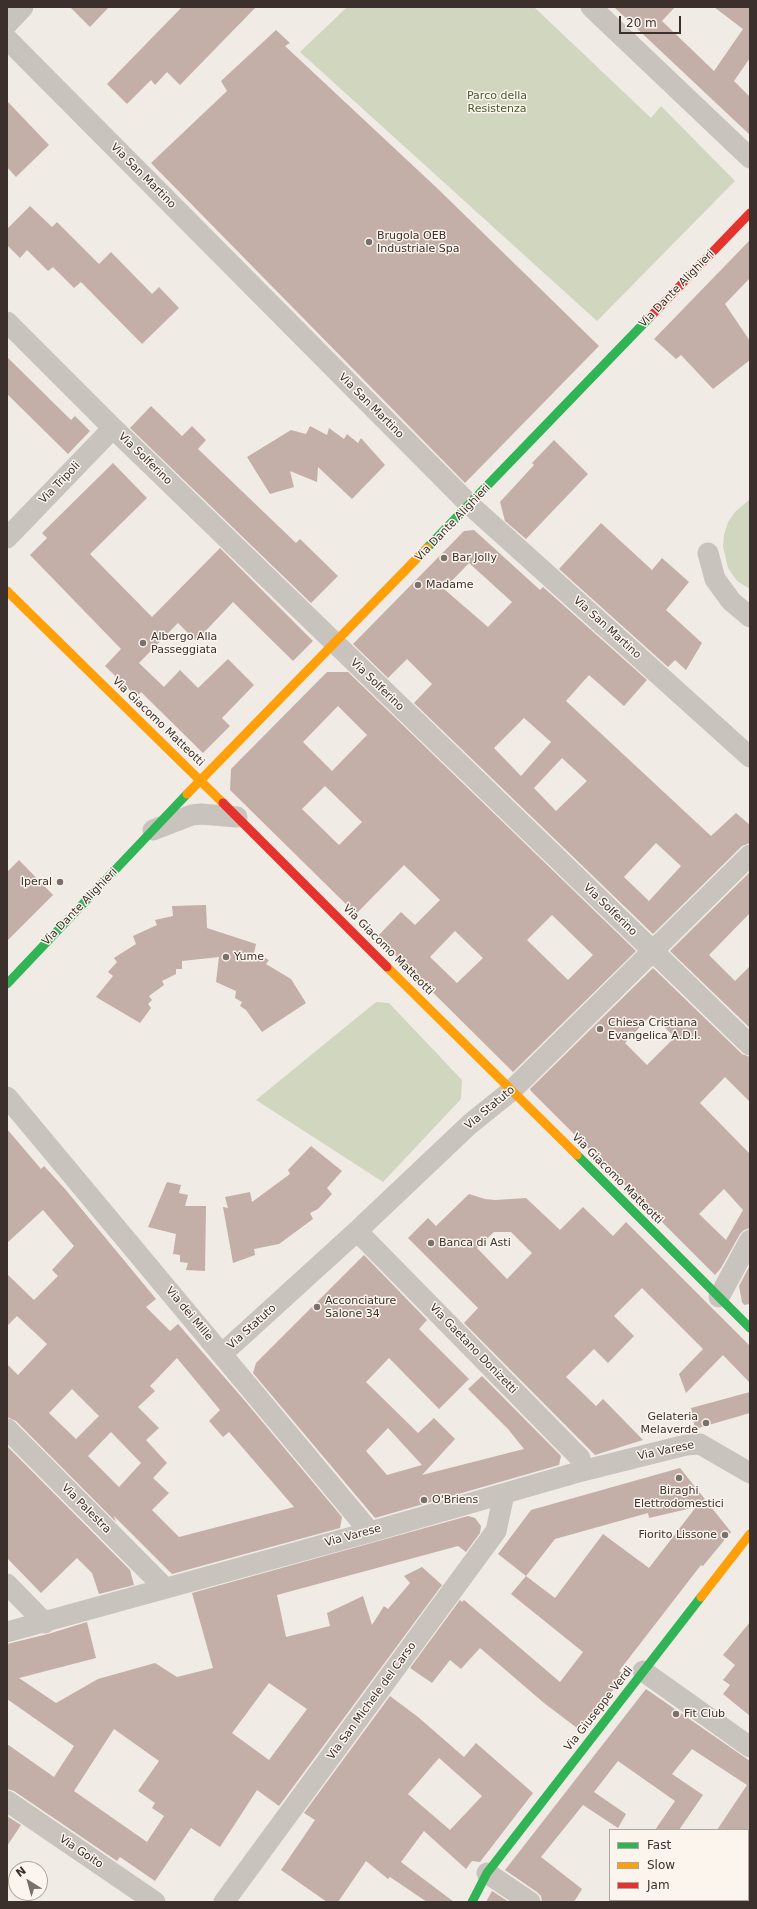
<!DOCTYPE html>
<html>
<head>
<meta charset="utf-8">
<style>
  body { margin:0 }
  #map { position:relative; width:757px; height:1909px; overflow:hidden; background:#f0ebe5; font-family:"DejaVu Sans",sans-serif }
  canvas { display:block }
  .frame { position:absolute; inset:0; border:8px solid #3b302b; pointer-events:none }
  .legend { position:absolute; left:609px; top:1829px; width:140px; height:72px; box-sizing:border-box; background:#fbf5ee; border:1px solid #aea6a0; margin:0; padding:5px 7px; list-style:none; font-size:12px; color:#3b302b }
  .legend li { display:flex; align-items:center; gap:8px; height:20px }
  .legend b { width:20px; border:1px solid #aea6a0 }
  .north { position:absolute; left:8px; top:1861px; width:40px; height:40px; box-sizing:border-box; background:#fbf5ee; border:1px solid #aea6a0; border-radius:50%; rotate:323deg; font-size:11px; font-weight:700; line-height:16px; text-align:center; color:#3b302b }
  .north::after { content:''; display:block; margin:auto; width:14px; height:18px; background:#7a716c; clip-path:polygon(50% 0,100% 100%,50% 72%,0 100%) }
  .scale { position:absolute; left:619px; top:16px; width:62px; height:18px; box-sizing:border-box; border:2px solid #3b302b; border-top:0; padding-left:5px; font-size:12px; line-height:14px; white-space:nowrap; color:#3b302b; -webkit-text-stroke:3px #fbf5ee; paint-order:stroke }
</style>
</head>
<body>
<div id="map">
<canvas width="757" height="1909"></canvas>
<div class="frame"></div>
<ul class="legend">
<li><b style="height:5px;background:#30b455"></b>Fast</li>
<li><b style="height:5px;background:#ff9f0a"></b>Slow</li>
<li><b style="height:5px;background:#e5322d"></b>Jam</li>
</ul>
<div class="north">N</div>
<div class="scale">20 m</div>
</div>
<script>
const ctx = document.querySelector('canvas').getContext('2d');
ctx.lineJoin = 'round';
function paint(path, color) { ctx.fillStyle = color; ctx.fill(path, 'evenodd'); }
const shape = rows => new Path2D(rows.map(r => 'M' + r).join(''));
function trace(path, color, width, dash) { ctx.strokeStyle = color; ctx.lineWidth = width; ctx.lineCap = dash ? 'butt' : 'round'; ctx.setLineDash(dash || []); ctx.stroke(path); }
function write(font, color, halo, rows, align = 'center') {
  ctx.font = font + ' "DejaVu Sans",sans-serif'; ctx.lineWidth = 3; ctx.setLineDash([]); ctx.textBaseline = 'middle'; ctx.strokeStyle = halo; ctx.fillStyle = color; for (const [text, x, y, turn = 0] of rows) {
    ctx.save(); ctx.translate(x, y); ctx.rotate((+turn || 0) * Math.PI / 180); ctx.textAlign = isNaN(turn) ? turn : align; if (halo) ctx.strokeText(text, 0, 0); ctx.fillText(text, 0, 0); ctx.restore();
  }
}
paint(shape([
  [347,7,534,7,651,118,661,106,735,181,597,321,300,52],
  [750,499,750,589,737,581,728,568,723,546,724,535,728,522,735,512],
  [376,1002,389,1003,462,1080,461,1099,383,1182,256,1100]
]), '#d1d6bf');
paint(shape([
  [70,7,109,7,90,27],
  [182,7,256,7,180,85,167,72,155,85,151,80,127,104,107,84],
  [614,7,675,7,662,21,714,71,743,29,714,7,750,7,750,58,734,81,750,97,750,135],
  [276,30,290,43,285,46,438,189,599,346,465,483,151,163,227,91,221,81],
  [7,101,49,145,16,177,7,167],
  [30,206,52,227,57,222,99,264,111,252,152,294,159,287,179,308,142,344,81,282,74,288,53,267,48,271,27,250,20,258,7,245,7,229],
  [750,240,750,278,725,304,750,341,750,360,713,389,681,355,676,359,654,339],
  [7,357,71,420,75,416,90,431,68,454,7,394],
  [151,406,182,436,192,426,206,440,198,449,296,543,300,539,338,576,311,603,130,428],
  [310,426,327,435,329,428,344,439,347,434,358,443,361,438,385,465,352,499,318,467,317,482,290,471,294,487,270,494,247,457,291,430,306,434],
  [554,440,588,474,526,539,505,521,500,502,534,465,532,463],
  [113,463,147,498,90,554,152,617,220,548,313,641,293,661,233,602,196,641,178,623,139,663,164,687,180,670,198,688,228,659,254,685,222,718,230,726,203,753,141,692,137,697,105,666,121,649,30,555,47,538,42,533],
  [601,523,652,570,662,558,689,582,666,610,702,643,686,670,675,660,668,667,559,569],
  [474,530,540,590,543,587,647,680,624,706,589,675,566,701,711,836,736,813,750,825,750,843,742,846,653,934,414,703,432,684,407,659,388,678,353,644,464,531],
  [469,563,512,602,488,627,444,589],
  [524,718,551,742,521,776,494,748],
  [562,758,587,781,556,811,534,788],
  [656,843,681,866,649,901,624,877],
  [327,672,348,672,636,951,513,1072,377,937,401,912,415,925,440,900,404,865,356,914,230,790,231,769],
  [338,706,367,735,332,771,303,742],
  [325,786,362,822,339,845,302,809],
  [552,915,593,955,568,980,527,940],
  [455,931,483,958,457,983,430,957],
  [19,860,53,895,7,941,7,872],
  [750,872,750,913,709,955,735,981,750,966,750,1028,670,951],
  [206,905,207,928,256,944,254,953,269,960,266,964,291,979,306,1003,262,1032,246,1010,240,1006,242,1002,235,998,236,991,216,982,219,957,182,961,182,969,176,969,176,974,162,981,164,985,149,996,152,1000,148,1004,151,1008,140,1023,96,997,113,976,108,972,117,962,114,958,136,944,133,936,157,925,155,920,173,916,172,906],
  [653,968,742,1054,750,1057,750,1102,725,1077,700,1103,750,1154,750,1228,744,1230,740,1234,721,1268,715,1275,531,1091,530,1089],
  [651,1015,675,1037,647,1065,625,1043],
  [724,1189,743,1210,726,1240,699,1214],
  [7,1129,41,1169,44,1166,65,1189,156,1299,146,1307,170,1331,178,1324,245,1401,342,1517,340,1528,172,1574,114,1516,116,1522,16,1421,7,1417,7,1364,18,1375,47,1344,17,1316,7,1326,7,1274,34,1300,58,1276,52,1270,74,1246,43,1210,7,1243],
  [177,1358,220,1410,209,1421,223,1437,229,1432,294,1507,179,1537,152,1510,169,1493,153,1478,167,1463,146,1440,159,1428,138,1407,155,1391,150,1386],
  [72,1389,99,1416,76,1439,49,1413],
  [111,1432,141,1463,119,1487,88,1456],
  [311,1146,342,1171,327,1188,332,1194,318,1209,310,1213,313,1219,279,1244,254,1249,255,1255,233,1263,223,1207,228,1208,225,1197,250,1192,252,1202,290,1174,288,1170],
  [167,1182,181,1185,179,1193,188,1195,185,1206,206,1206,205,1271,186,1270,188,1263,180,1262,180,1255,173,1254,176,1234,148,1227],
  [469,1194,485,1199,495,1200,526,1198,560,1230,583,1207,613,1236,626,1222,750,1346,750,1383,723,1355,686,1393,679,1374,703,1349,642,1288,614,1316,634,1336,608,1363,594,1349,566,1377,596,1406,603,1399,643,1440,595,1455,464,1323,478,1308,408,1238,428,1218,436,1226],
  [494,1232,511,1232,532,1253,507,1279,477,1248],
  [364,1255,427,1320,419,1329,469,1379,439,1409,389,1358,366,1382,418,1433,434,1418,455,1439,422,1475,524,1449,508,1429,468,1389,482,1376,561,1456,559,1465,375,1518,253,1373,256,1363],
  [388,1428,422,1465,387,1475,366,1451],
  [750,1265,750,1304,744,1305,742,1302,739,1286],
  [750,1392,750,1413,695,1429,691,1408],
  [7,1446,130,1570,134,1585,99,1594,92,1573,77,1558,41,1593,7,1558],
  [680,1468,731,1532,703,1566,701,1565,619,1671,625,1675,581,1731,544,1703,480,1648,461,1669,450,1660,432,1683,410,1668,460,1600,462,1602,464,1600,560,1682,583,1652,511,1594,526,1576,498,1554,531,1510],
  [696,1507,649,1568,603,1534,555,1598,526,1576,555,1539,648,1513,649,1518],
  [468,1516,475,1518,481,1526,480,1533,466,1552,458,1546,277,1595,286,1637,330,1626,327,1613,363,1596,372,1625,384,1606,388,1609,410,1583,404,1576,422,1567,442,1585,279,1806,257,1790,220,1847,191,1828,155,1881,120,1857,117,1861,14,1791,7,1789,7,1744,54,1777,74,1746,7,1699,7,1644,48,1634,87,1622,96,1658,19,1678,56,1703,98,1679,155,1663,177,1677,213,1668,192,1593],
  [269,1683,307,1709,269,1760,232,1733],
  [114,1729,159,1761,138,1791,155,1803,152,1808,164,1816,147,1842,74,1791],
  [750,1622,750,1716,723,1694,730,1685,723,1680,735,1665,723,1655],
  [646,1689,750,1761,750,1830,717,1830,747,1785,692,1749,672,1774,703,1795,679,1830,655,1830,675,1801,618,1761,594,1792,626,1814,618,1828,583,1805,541,1857,582,1889,574,1902,542,1902,541,1896,537,1892,505,1870],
  [390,1696,418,1717,464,1757,476,1743,533,1793,480,1862,472,1861,466,1869,424,1831,401,1862,454,1902,427,1902,390,1877,388,1879,366,1861,338,1902,327,1902,281,1870,315,1820,304,1813],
  [439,1758,482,1796,450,1830,408,1794],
  [7,1816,21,1825,7,1846],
  [492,1891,509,1902,486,1902]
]), '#c3afa7');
trace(shape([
  [591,7,750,158],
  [7,24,23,7],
  [7,39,470,505,750,757],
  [7,322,113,428,750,1045],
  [7,538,113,428],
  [708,553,715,579,731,601,750,617],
  [153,830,192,815,201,814,237,817],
  [7,1097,370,1532],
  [357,1231,580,1458,582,1471],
  [719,1297,750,1240],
  [223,1353,357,1231,470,1124,511,1091,750,855],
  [7,1429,165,1588],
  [7,1584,45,1623],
  [7,1632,370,1532,582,1471,686,1445,700,1444,750,1473],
  [643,1671,750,1747],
  [7,1801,155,1902],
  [487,1873,530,1902],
  [224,1902,496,1531,504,1494]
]), '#c9c3be', 21);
trace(shape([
  [427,548,650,317],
  [7,984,187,794],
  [577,1155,750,1328],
  [472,1902,487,1873,701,1597]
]), '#30b455', 9);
trace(shape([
  [7,591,223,803],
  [187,794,427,548],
  [387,967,577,1155],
  [701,1597,750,1534]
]), '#ff9f0a', 9);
trace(shape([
  [650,317,750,213],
  [223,803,387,967]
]), '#e5322d', 9);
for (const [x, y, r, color] of [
  [369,242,4,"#7a716c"],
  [444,558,4,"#7a716c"],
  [418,585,4,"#7a716c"],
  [143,643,4,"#7a716c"],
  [60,882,4,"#7a716c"],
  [226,957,4,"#7a716c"],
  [600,1029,4,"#7a716c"],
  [431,1243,4,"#7a716c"],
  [317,1307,4,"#7a716c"],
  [706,1423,4,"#7a716c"],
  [679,1478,4,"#7a716c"],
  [424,1500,4,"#7a716c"],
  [725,1535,4,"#7a716c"],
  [676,1714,4,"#7a716c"]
]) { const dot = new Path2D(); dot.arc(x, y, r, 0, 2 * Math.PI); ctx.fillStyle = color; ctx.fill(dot); trace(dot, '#fbf5ee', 1.5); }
write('11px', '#4a5a2e', '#fbf5ee', [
  ["Parco della",497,96],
  ["Resistenza",497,109]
]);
write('11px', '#3b302b', '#fbf5ee', [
  ["Via San Martino",143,176,45],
  ["Via Dante Alighieri",677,289,-46],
  ["Via San Martino",371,406,45],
  ["Via Solferino",145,459,44],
  ["Via Tripoli",60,483,-46],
  ["Via Dante Alighieri",453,523,-46],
  ["Via San Martino",607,628,42],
  ["Via Solferino",377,685,44],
  ["Via Giacomo Matteotti",158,722,44],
  ["Via Dante Alighieri",80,907,-46],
  ["Via Solferino",610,910,44],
  ["Via Giacomo Matteotti",388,950,45],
  ["Via Statuto",490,1108,-40],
  ["Via Giacomo Matteotti",617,1179,45],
  ["Via dei Mille",189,1314,50],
  ["Via Statuto",252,1327,-42],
  ["Via Gaetano Donizetti",473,1349,46],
  ["Via Varese",666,1451,-12],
  ["Via Palestra",86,1509,45],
  ["Via Varese",353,1536,-15],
  ["Via San Michele del Carso",372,1701,-54],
  ["Via Giuseppe Verdi",599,1709,-52],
  ["Via Goito",81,1852,34]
]);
write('11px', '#3b302b', '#fbf5ee', [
  ["Brugola OEB",377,236],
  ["Industriale Spa",377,249],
  ["Bar Jolly",452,558],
  ["Madame",426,585],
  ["Albergo Alla",151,637],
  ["Passeggiata",151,650],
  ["Iperal",52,882,"right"],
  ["Yume",234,957],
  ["Chiesa Cristiana",608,1023],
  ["Evangelica A.D.I.",608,1036],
  ["Banca di Asti",439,1243],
  ["Acconciature",325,1301],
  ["Salone 34",325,1314],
  ["Gelateria",698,1417,"right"],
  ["Melaverde",698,1430,"right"],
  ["Biraghi",679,1491,"center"],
  ["Elettrodomestici",679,1504,"center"],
  ["O'Briens",432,1500],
  ["Fiorito Lissone",717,1535,"right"],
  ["Fit Club",684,1714]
], 'left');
</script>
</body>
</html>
